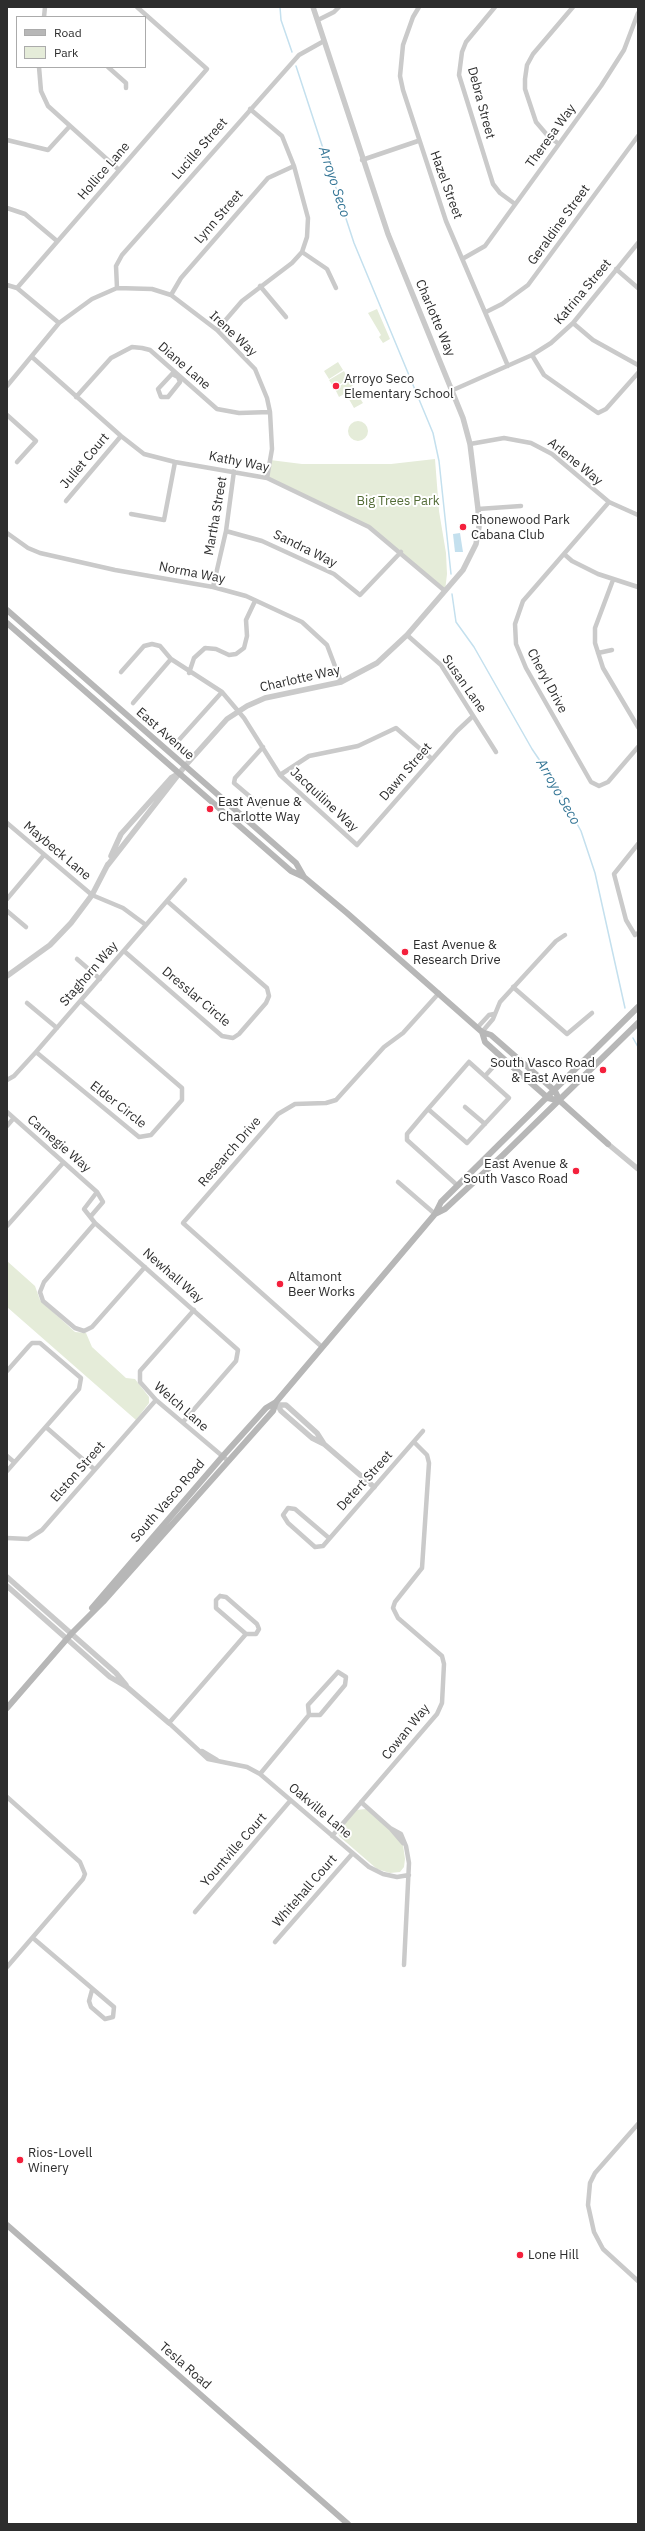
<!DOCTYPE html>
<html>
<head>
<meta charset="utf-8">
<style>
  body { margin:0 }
  #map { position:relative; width:645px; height:2531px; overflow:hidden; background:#fff; font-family:"IBM Plex Sans",sans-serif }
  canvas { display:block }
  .frame { position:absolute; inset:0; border:8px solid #2d2d2d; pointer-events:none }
  .legend { position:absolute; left:16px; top:16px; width:130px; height:52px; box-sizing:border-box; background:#fff; border:1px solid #ababab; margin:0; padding:5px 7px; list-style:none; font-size:12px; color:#2d2d2d }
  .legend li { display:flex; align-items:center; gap:8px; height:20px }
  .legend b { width:20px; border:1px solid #ababab }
</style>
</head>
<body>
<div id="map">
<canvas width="645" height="2531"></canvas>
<div class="frame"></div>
<ul class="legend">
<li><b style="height:5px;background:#b7b7b7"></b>Road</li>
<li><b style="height:11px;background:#e5ecd9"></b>Park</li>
</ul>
</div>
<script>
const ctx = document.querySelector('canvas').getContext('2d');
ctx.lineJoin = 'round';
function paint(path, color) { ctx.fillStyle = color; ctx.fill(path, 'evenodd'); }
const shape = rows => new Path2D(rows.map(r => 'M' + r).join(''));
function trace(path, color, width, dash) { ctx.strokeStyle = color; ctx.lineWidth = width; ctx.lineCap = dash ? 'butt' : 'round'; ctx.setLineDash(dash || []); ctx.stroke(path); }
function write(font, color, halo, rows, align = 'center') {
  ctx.font = font + ' "IBM Plex Sans",sans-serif'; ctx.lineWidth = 4; ctx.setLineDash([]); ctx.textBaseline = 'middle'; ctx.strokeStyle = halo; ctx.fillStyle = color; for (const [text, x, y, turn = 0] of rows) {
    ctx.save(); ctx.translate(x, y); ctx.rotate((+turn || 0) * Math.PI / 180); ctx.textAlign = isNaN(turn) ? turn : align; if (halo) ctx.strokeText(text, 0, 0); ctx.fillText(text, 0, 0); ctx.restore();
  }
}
paint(shape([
  [377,309,390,339,383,343,379,337,381,335,368,313],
  [338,362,343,370,329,379,324,371],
  [344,371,348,379,334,388,329,380],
  [349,380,354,388,339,397,335,389],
  [354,389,363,403,354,408,346,394],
  '348 431a10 10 0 1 1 20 0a10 10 0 1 1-20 0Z',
  [435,459,439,511,446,553,447,574,445,591,369,527,267,478,270,460,302,464,391,464],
  [7,1261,35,1286,40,1300,75,1332,86,1333,92,1347,126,1378,135,1379,149,1397,149,1403,136,1420,7,1307],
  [366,1809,389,1829,403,1845,405,1859,404,1867,400,1872,390,1873,377,1869,339,1836,338,1831,356,1810]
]), '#e5ecd9');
paint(shape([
  [460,533,463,552,455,552,453,534]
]), '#c4e0ee');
trace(shape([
  [280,7,281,20,292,52],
  [296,66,354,243,433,433,439,461,451,574],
  [452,594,456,622,474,647,532,749,553,780,581,831,595,873,625,1008],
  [633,1038,638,1047]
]), '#c4e0ee', 1.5);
trace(shape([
  [419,7,413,17,403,45,400,76,403,90,446,221,508,366],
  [495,7,466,42,462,52,459,75,493,184,500,193,515,204],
  [44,17,45,7],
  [318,20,334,12,339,7],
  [39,67,41,91,48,106,119,170],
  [108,67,126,83,126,88],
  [7,140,48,150,69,127],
  [559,144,548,136,536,122,525,89,525,79,527,65,533,54,573,7],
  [362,160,418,141],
  [7,208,25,214,57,241],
  [302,252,327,269,336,288],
  [464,258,485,246,601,86,624,50,638,13],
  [616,269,638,288],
  [7,285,17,288,59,323],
  [260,286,286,317],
  [17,288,207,69,137,7],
  [117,288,116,266,122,255,299,55,324,41],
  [171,295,181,278,268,178,294,166],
  [486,312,502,304,528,285,638,136],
  [573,323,593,340,638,365],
  [217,330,242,301,292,263,302,252,307,237,308,218,294,166,282,136,250,109],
  [532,355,544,375,598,413,606,409,638,373],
  [32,357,121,436,144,454,175,462,267,478,369,527,445,591],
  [172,374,178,377,180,382,168,397,161,397,158,389,172,374],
  [7,386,59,323,92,299,117,288,152,289,171,295,217,330,255,369,267,398,270,412,272,449,267,478],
  [453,390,532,355,551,343,573,323,638,243],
  [76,397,111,358,132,347,142,348,150,350,217,409,239,413,270,412],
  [7,415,36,441,17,462],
  [470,444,504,438,531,443,552,454,609,502,638,515],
  [66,501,121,436],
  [609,502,523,601,515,624,516,644,526,668,591,782,599,786,608,782,638,747],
  [478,509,521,506],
  [131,514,164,520,175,462],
  [226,531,262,541,334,574,360,595,401,552],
  [7,533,28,548,40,553,115,570,213,587,246,596,302,622,327,645,341,682],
  [564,554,572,561,598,574,638,587],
  [613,580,595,628,595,643,603,668,638,727],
  [213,587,226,531,234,471],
  [407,635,441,665,496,752],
  [598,653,612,650],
  [121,672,144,646,152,644,160,646,171,659,222,692,244,718,280,775,357,845,457,731,473,716],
  [189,673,194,658,205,648,216,649,229,655,236,654,244,648,247,636,246,620,255,601],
  [133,703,171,659],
  [178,741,222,692],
  [280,775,309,756,358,746,396,728,432,759],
  [261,806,234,783,235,778,263,747],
  [7,823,92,895,123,908,146,925],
  [638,844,614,874,626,920,635,935,638,933],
  [7,899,44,855],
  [7,911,26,927],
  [124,951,222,1036,233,1038,239,1034,266,1003,269,996,267,988,167,901],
  [77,959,100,979],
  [513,987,567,1034,592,1013],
  [27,1003,57,1028],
  [477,1028,489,1015,494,1014],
  [482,1032,493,1019,500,1002,556,941,565,935],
  [36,1052,139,1137,151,1135,182,1100,182,1088,81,1001],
  [469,1062,509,1098,467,1143,428,1109,469,1062],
  [485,1076,502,1057],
  [7,1080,14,1076,36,1052,185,880],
  [465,1107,485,1124],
  [428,1109,407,1134,407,1140,458,1186],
  [7,1112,97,1192,103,1202,91,1216],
  [7,1126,13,1119],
  [398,1182,435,1214],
  [97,1192,84,1209,95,1223,238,1350,236,1361,183,1422],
  [95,1223,44,1282,40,1292,43,1301,75,1328,84,1331,92,1327,145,1267],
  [7,1226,63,1163],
  [194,1310,140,1371,140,1382,156,1400,227,1460],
  [322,1347,183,1223,278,1114,295,1104,326,1103,336,1100,384,1047,403,1033,439,993],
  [7,1371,29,1346,32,1343,40,1343,81,1378,79,1389,7,1471],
  [47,1428,94,1469],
  [7,1456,14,1462],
  [7,1538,28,1539,42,1530,156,1400],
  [329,1538,295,1509,288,1508,283,1515,288,1523,315,1547,323,1546,423,1431],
  [220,1596,226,1597,257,1624,259,1629,256,1634,246,1634,216,1608,216,1600,220,1596],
  [246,1634,169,1723,208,1759,247,1767,260,1774,369,1867,383,1874,397,1877,409,1875],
  [338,1672,346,1677,345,1685,320,1715,309,1715,308,1705,338,1672],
  [202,1751,217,1760],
  [260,1774,309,1715],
  [7,1797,80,1862,85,1874,83,1879,7,1967],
  [361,1802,390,1828,401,1834,406,1846,409,1863,404,1965],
  [391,1829,403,1843],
  [332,1836,437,1714,442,1703,444,1664,442,1656,398,1618,393,1608,395,1602,422,1568,429,1463,427,1455,414,1442],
  [195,1912,290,1801],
  [33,1938,114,2007,113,2017,105,2019,91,2007,89,2001,92,1990],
  [275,1942,352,1854],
  [638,2124,595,2173,590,2183,588,2205,594,2232,603,2249,638,2281]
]), '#cacaca', 4.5);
trace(shape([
  [111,856,121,834,171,778,178,774],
  [107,866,185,766,227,719,247,706,265,698,341,682,377,663,407,635,463,570,476,544,479,527,478,509,470,444,463,418,388,234,313,7],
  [7,976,50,945,71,923,92,895,108,864],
  [608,1144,638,1169],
  [276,1402,281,1411,312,1438,324,1444,374,1487],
  [279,1405,286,1405,317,1433,324,1444],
  [7,1577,116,1673,126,1685],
  [7,1586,110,1677,127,1687,169,1723]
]), '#cacaca', 5.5);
trace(shape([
  [7,610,296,863,304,877],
  [7,623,291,871,304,877,347,913,482,1032,491,1035,555,1091,560,1101,608,1144],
  [482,1032,485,1042,515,1069,548,1098,560,1101],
  [435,1214,445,1209,503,1155,638,1023],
  [92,1608,222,1457,266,1408,276,1402],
  [7,1708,72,1633,103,1602,273,1411,276,1402,435,1214,441,1202,638,1007],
  [7,2225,348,2524]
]), '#b7b7b7', 6);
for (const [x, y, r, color] of [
  [336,386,4,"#f4203c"],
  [463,527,4,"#f4203c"],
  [210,809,4,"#f4203c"],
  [405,952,4,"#f4203c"],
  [603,1070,4,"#f4203c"],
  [576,1171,4,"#f4203c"],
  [280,1284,4,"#f4203c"],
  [20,2160,4,"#f4203c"],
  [520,2255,4,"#f4203c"]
]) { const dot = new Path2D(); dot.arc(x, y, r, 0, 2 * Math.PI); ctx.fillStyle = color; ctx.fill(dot); trace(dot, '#fff', 1.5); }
write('13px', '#2d2d2d', '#fff', [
  ["Debra Street",481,103,75],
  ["Theresa Way",551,136,-54],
  ["Lucille Street",200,149,-49],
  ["Hollice Lane",104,171,-49],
  ["Hazel Street",446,185,70],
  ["Lynn Street",219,217,-49],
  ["Geraldine Street",559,225,-54],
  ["Katrina Street",583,292,-50],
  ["Charlotte Way",435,318,67],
  ["Irene Way",233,334,43],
  ["Diane Lane",184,366,41],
  ["Juliet Court",85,461,-50],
  ["Kathy Way",239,462,11],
  ["Arlene Way",575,462,39],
  ["Martha Street",216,516,-80],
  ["Sandra Way",305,549,26],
  ["Norma Way",192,573,11],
  ["Charlotte Way",300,679,-13],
  ["Cheryl Drive",547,681,62],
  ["Susan Lane",464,684,55],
  ["East Avenue",165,734,41],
  ["Dawn Street",406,772,-49],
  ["Jacquiline Way",324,800,43],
  ["Maybeck Lane",57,851,40],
  ["Staghorn Way",89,974,-49],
  ["Dresslar Circle",196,997,40],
  ["Elder Circle",118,1105,38],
  ["Carnegie Way",59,1144,41],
  ["Research Drive",230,1152,-49],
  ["Newhall Way",173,1276,41],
  ["Welch Lane",181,1407,41],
  ["Elston Street",78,1472,-49],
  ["Detert Street",365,1481,-48],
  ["South Vasco Road",168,1501,-49],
  ["Cowan Way",406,1732,-51],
  ["Oakville Lane",320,1811,40],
  ["Yountville Court",234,1850,-49],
  ["Whitehall Court",305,1891,-49],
  ["Tesla Road",185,2366,41]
]);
write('13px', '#2d2d2d', '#fff', [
  ["Arroyo Seco",344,379],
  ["Elementary School",344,394],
  ["Rhonewood Park",471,520],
  ["Cabana Club",471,535],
  ["East Avenue &",218,802],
  ["Charlotte Way",218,817],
  ["East Avenue &",413,945],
  ["Research Drive",413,960],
  ["South Vasco Road",595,1063,"right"],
  ["& East Avenue",595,1078,"right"],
  ["East Avenue &",568,1164,"right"],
  ["South Vasco Road",568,1179,"right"],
  ["Altamont",288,1277],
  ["Beer Works",288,1292],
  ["Rios-Lovell",28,2153],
  ["Winery",28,2168],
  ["Lone Hill",528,2255]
], 'left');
write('13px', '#536c37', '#fff', [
  ["Big Trees Park",398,501]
]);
write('italic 14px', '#357696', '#fff', [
  ["Arroyo Seco",334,182,72],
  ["Arroyo Seco",558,792,60]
]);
</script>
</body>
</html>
